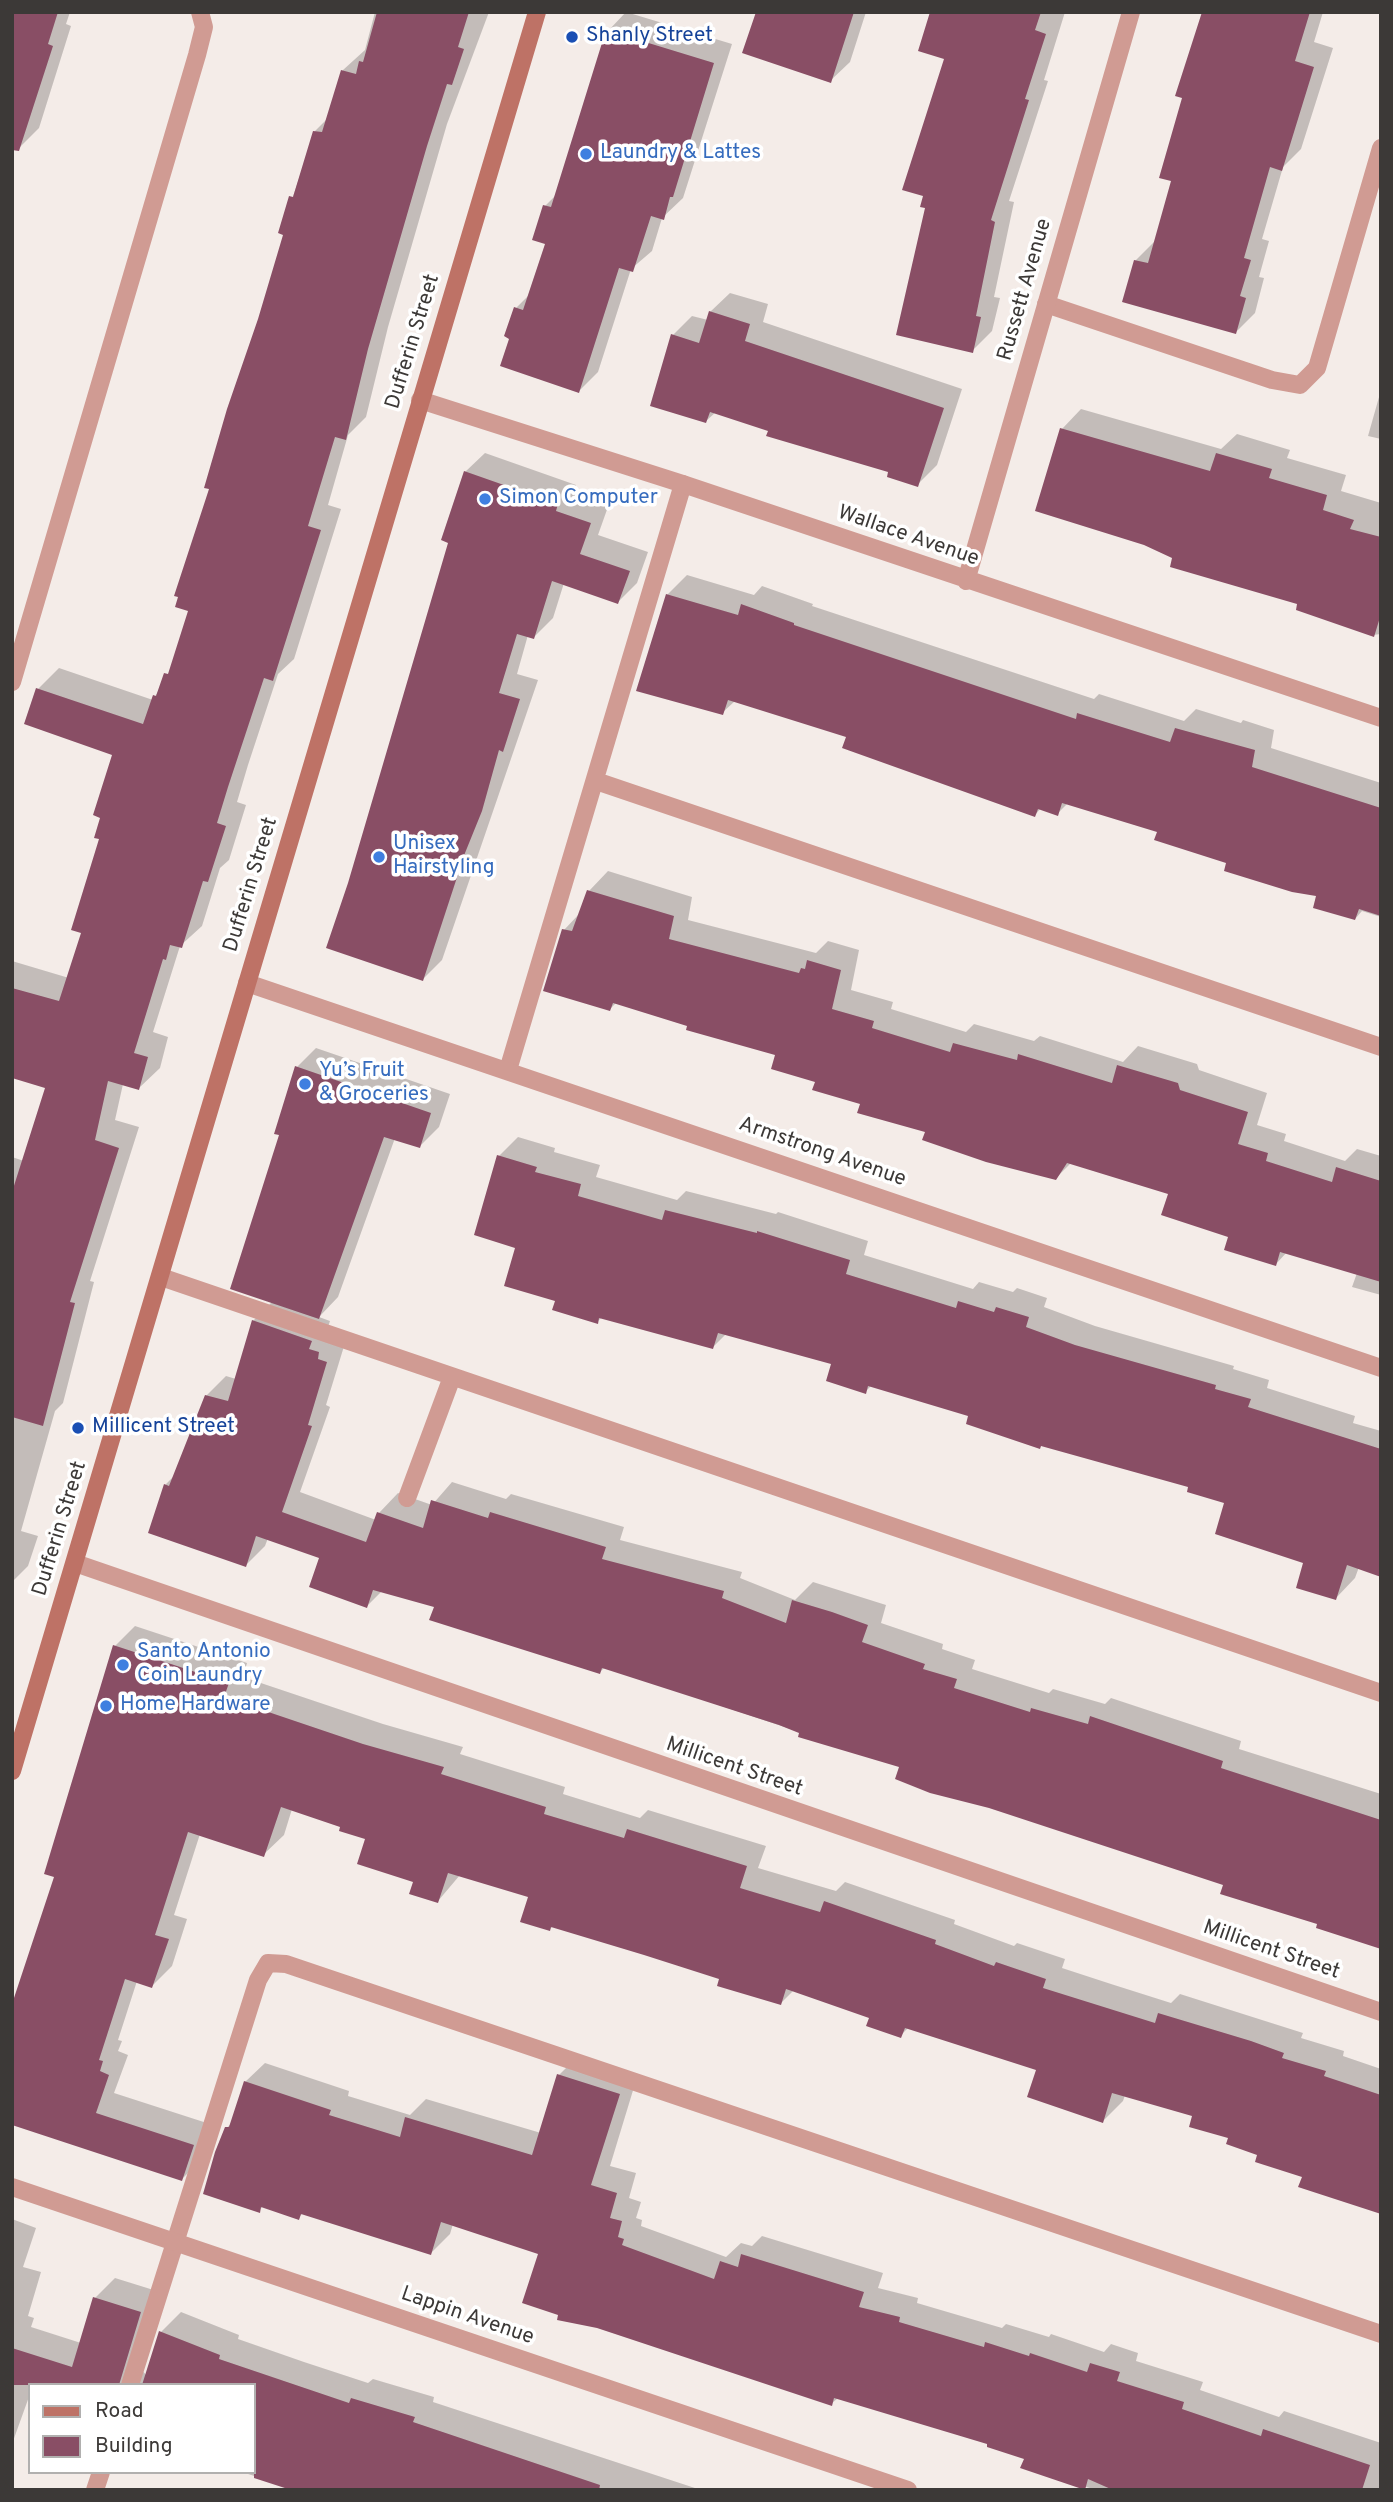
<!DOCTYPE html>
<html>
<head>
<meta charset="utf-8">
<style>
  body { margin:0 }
  #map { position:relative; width:1393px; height:2502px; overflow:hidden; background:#f4ece8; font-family:Overpass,sans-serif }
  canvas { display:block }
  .frame { position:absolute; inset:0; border:14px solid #3c3937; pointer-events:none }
  .legend { position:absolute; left:28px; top:2383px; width:228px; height:91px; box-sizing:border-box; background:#fff; border:2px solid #b1b0af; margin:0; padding:9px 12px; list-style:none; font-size:21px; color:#3c3937 }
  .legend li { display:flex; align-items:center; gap:14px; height:35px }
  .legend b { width:35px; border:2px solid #b1b0af }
</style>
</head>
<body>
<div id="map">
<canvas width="1393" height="2502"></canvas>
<div class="frame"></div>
<ul class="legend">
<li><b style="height:9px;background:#be7266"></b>Road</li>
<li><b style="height:19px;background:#894e65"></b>Building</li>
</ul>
</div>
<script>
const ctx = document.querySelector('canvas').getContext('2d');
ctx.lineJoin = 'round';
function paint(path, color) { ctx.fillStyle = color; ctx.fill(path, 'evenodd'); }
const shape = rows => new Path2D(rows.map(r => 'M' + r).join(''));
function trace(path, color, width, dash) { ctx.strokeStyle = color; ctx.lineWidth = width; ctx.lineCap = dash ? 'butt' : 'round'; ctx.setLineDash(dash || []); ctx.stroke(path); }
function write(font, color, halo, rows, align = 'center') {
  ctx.font = font + ' Overpass,sans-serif'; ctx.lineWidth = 7; ctx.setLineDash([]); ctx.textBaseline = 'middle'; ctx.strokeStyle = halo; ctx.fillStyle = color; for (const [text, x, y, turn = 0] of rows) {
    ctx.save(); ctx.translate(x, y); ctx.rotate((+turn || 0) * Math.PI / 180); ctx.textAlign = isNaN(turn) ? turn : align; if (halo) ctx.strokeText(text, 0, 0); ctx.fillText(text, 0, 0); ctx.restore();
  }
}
paint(shape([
  [12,12,70,12,66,24,71,26,39,128,19,148],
  [375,12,489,12,447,124,388,327,366,417,348,435,328,505,341,509,294,659,278,674,248,765,237,802,246,805,229,860,220,868,202,926,180,946,153,1032,168,1037,160,1068,139,1088,123,1084,115,1120,139,1127,90,1281,94,1282,63,1403,55,1411,21,1531,38,1536,28,1566,12,1582,12,1157,24,1161,47,1087,12,1076,12,961,69,978,83,932,114,754,38,689,59,668,153,700,172,668,190,610,211,488,285,233,281,232,315,131,328,118,343,70,365,50],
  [626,12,732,44,683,198,662,218,652,251,631,269,598,372,579,391,512,338,516,308,530,294,547,243,545,206,557,194,608,31],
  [758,12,866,12,850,62,830,81],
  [934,12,1065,12,1044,80,1048,81,1009,201,1014,202,994,297,1000,298,992,331,972,351,927,207,946,58],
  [1204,12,1323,12,1314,42,1333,48,1301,149,1283,167,1262,239,1269,241,1259,277,1264,278,1255,313,1236,332,1135,261,1155,241,1173,180,1184,97],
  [730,293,768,304,763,322,962,389,937,465,917,485,891,471,716,412,706,421,673,335,692,316,708,320,710,312],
  [1381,390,1381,439,1368,436],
  [1081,409,1221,449,1237,434,1290,450,1287,458,1346,475,1341,491,1381,503,1381,634,1373,635,1173,551,1062,429],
  [485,453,576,485,573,492,609,504,598,535,648,552,637,583,618,602,564,583,553,618,534,637,528,635,517,674,538,680,442,960,423,979,349,884,450,542,465,472],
  [687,575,754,595,762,586,813,604,812,606,1094,699,1099,694,1184,721,1196,709,1241,723,1243,720,1274,730,1271,748,1381,783,1381,917,1362,911,1355,919,1319,895,1228,862,1159,831,1068,803,1057,814,1041,808,1035,815,848,736,735,701,722,713,667,595],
  [608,871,692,897,688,920,816,953,828,941,859,950,851,990,893,1002,891,1009,966,1032,974,1024,1034,1041,1040,1036,1123,1062,1138,1046,1197,1064,1199,1070,1267,1093,1257,1125,1286,1134,1284,1141,1345,1161,1357,1149,1381,1156,1381,1295,1352,1287,1357,1273,1287,1252,1276,1264,1170,1192,1072,1162,1056,1178,927,1131,862,1103,817,1081,777,1054,616,1003,610,1009,564,930,580,913,589,891],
  [316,1048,450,1094,439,1127,420,1146,395,1138,338,1297,319,1317,330,1321,327,1330,345,1343,326,1405,330,1407,300,1492,376,1520,379,1513,398,1493,432,1505,452,1482,506,1499,511,1494,624,1527,620,1540,742,1572,740,1578,795,1600,813,1582,886,1605,881,1623,943,1644,942,1649,975,1660,972,1669,1049,1693,1053,1689,1105,1704,1111,1698,1241,1741,1239,1749,1381,1794,1381,1946,1225,1884,901,1766,605,1667,600,1672,436,1606,382,1591,367,1606,322,1557,268,1538,265,1546,246,1565,165,1485,176,1474,206,1396,226,1376,236,1379,253,1321,273,1301,281,1134,297,1067],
  [518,1137,555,1148,554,1152,600,1165,596,1177,677,1200,686,1191,776,1214,778,1212,868,1241,864,1255,973,1289,979,1282,1013,1292,1017,1288,1047,1298,1044,1307,1095,1326,1234,1366,1233,1369,1269,1380,1267,1388,1355,1416,1353,1423,1381,1431,1381,1575,1359,1567,1355,1578,1336,1598,1305,1562,1226,1502,1191,1486,872,1385,865,1392,833,1363,727,1333,713,1347,602,1317,597,1322,557,1299,517,1247,499,1156],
  [135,1626,247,1663,243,1677,383,1724,463,1747,460,1754,565,1787,563,1794,640,1818,648,1810,766,1846,758,1868,836,1891,845,1882,955,1920,954,1924,1014,1946,1017,1943,1065,1959,1062,1968,1111,1984,1171,2003,1180,1994,1303,2033,1301,2038,1344,2051,1343,2056,1381,2069,1381,2209,1260,2153,1194,2115,1125,2095,1123,2101,1103,2121,1038,2069,909,2027,900,2036,871,2016,794,1990,781,2003,721,1978,553,1926,550,1929,530,1896,460,1875,438,1901,367,1838,342,1826,292,1809,284,1835,263,1855,200,1834,174,1915,187,1919,172,1966,152,1986,137,1981,118,2040,122,2041,118,2051,128,2055,114,2093,213,2125,202,2159,182,2179,12,2123,57,1876,115,1646],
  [578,2056,638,2074,610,2166,636,2173,629,2198,641,2202,636,2218,642,2220,641,2226,726,2257,741,2243,752,2246,762,2236,883,2273,878,2288,918,2298,917,2303,1002,2328,1006,2324,1049,2337,1051,2334,1104,2352,1111,2344,1138,2353,1136,2361,1203,2382,1200,2390,1279,2417,1284,2411,1381,2443,1381,2490,1096,2490,1023,2467,1026,2458,990,2443,838,2398,831,2404,541,2252,453,2224,450,2234,431,2253,303,2213,298,2218,263,2206,259,2211,227,2128,232,2122,245,2082,265,2063,349,2091,348,2096,410,2115,426,2099,541,2133,559,2075],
  [12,2219,36,2228,23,2267,41,2272,28,2316,34,2318,31,2327,81,2343,95,2298,115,2278,160,2292,139,2367,147,2376,161,2332,181,2312,239,2335,238,2339,304,2362,368,2383,373,2379,434,2397,433,2402,701,2490,297,2490,242,2472,254,2472,254,2385,30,2385,30,2394,12,2444]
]), '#0003');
paint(shape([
  [12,12,58,12,48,44,53,46,19,151,12,150],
  [377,12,469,12,458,47,464,49,452,85,447,84,427,146,368,349,346,440,335,437,308,526,321,530,273,681,264,678,228,787,217,823,226,826,208,882,203,881,182,948,170,945,166,960,163,959,134,1053,148,1057,139,1090,108,1081,95,1140,119,1148,70,1302,75,1303,43,1426,12,1417,12,1192,45,1088,12,1078,12,988,59,1001,81,933,71,930,99,839,94,838,100,818,93,815,112,755,24,724,36,688,143,724,153,695,156,696,164,673,168,674,188,611,175,607,178,597,174,596,209,489,204,488,227,409,258,319,283,235,278,233,289,196,293,197,313,131,322,132,341,70,356,74,359,61,363,62],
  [756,12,854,12,831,83,742,53],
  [930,12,1041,12,1035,30,1046,34,1025,99,1029,100,991,220,995,222,976,316,981,317,973,353,896,335,925,208,920,207,923,196,902,190,944,59,918,51],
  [1202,12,1310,12,1295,61,1314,67,1282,171,1270,167,1244,258,1251,260,1240,296,1246,298,1236,334,1122,302,1134,260,1148,263,1171,181,1159,178,1182,98,1175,96],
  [606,30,714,63,673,197,670,197,664,220,651,216,633,272,619,268,579,393,500,366,509,339,504,336,514,307,523,310,545,244,532,240,543,205,551,207],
  [709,311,750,324,745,341,944,408,918,487,887,477,888,472,766,436,768,431,710,412,706,423,650,406,671,334,699,343],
  [1060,428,1210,471,1216,453,1272,469,1269,478,1327,495,1323,510,1354,520,1350,529,1381,537,1381,614,1374,637,1296,610,1297,604,1170,567,1172,558,1144,545,1035,511],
  [464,471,558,504,556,511,591,523,580,554,630,571,618,604,552,581,534,639,517,634,499,693,520,699,503,752,499,750,482,811,465,853,423,981,326,948,348,883,448,543,441,540],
  [666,594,738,615,741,604,794,623,794,625,1076,719,1077,713,1170,742,1175,728,1255,750,1252,767,1381,808,1381,916,1359,909,1355,920,1313,908,1316,896,1292,892,1224,871,1226,863,1154,840,1157,832,1062,803,1058,816,1038,809,1035,817,842,748,846,737,728,700,723,715,636,691],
  [587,890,674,916,669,939,799,973,801,968,805,969,807,960,841,970,832,1009,874,1021,872,1028,950,1052,953,1043,1017,1060,1018,1054,1112,1083,1117,1065,1178,1083,1180,1090,1248,1112,1238,1144,1268,1153,1266,1161,1332,1182,1336,1167,1381,1181,1381,1282,1280,1252,1276,1266,1224,1250,1228,1237,1161,1215,1168,1194,1067,1163,1056,1180,986,1162,922,1140,925,1132,857,1113,860,1104,812,1090,815,1082,771,1069,775,1055,686,1030,687,1026,613,1003,610,1011,543,991,562,929,572,931],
  [295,1066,431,1113,420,1148,384,1137,319,1319,230,1289,279,1135,274,1134],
  [497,1155,537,1167,535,1172,581,1184,578,1196,662,1220,665,1210,757,1233,757,1231,850,1260,846,1274,956,1308,958,1301,994,1312,996,1307,1029,1317,1026,1327,1075,1345,1216,1385,1215,1389,1251,1399,1248,1407,1381,1449,1381,1577,1347,1565,1336,1600,1296,1588,1303,1563,1215,1534,1224,1503,1187,1492,1188,1487,1041,1446,1040,1449,966,1424,968,1416,868,1386,866,1394,826,1381,831,1364,718,1333,713,1349,599,1318,598,1324,552,1310,555,1301,504,1286,515,1248,474,1235],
  [252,1320,312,1341,309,1349,319,1352,318,1359,327,1362,308,1425,312,1426,282,1512,366,1542,377,1512,423,1528,431,1500,488,1518,490,1512,606,1547,602,1559,724,1591,722,1598,786,1623,792,1600,832,1612,868,1625,862,1642,925,1664,923,1669,957,1679,954,1688,1030,1712,1031,1708,1088,1724,1090,1716,1223,1761,1221,1768,1381,1820,1381,1949,1316,1928,1317,1924,1220,1894,1223,1885,989,1808,930,1793,895,1779,899,1767,798,1737,799,1733,779,1725,602,1668,600,1674,429,1620,434,1607,373,1590,367,1608,309,1587,319,1558,256,1536,246,1567,148,1533,164,1484,169,1486,205,1395,228,1401],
  [113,1645,229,1683,224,1697,363,1744,444,1767,441,1774,546,1807,544,1814,624,1838,627,1829,747,1866,740,1888,820,1912,824,1901,936,1940,935,1944,994,1966,996,1962,1046,1979,1043,1988,1155,2023,1158,2013,1251,2041,1284,2053,1282,2058,1326,2071,1324,2076,1381,2095,1381,2214,1298,2187,1302,2177,1255,2162,1257,2155,1226,2144,1228,2138,1189,2127,1192,2116,1112,2093,1103,2123,1027,2097,1036,2070,905,2028,901,2038,866,2026,869,2018,786,1989,781,2005,717,1986,719,1979,644,1955,551,1927,550,1931,520,1922,528,1897,448,1873,438,1903,409,1894,413,1882,357,1864,365,1839,339,1831,340,1827,281,1807,264,1857,188,1832,155,1935,169,1939,152,1988,125,1979,99,2060,103,2061,100,2071,109,2075,96,2113,194,2145,182,2181,12,2125,12,2004,54,1877,44,1874],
  [557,2074,620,2094,591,2185,617,2193,610,2218,622,2221,618,2237,624,2239,622,2245,714,2279,720,2261,738,2267,741,2254,864,2292,859,2307,900,2317,899,2322,984,2347,985,2342,1029,2356,1030,2353,1087,2372,1090,2363,1120,2372,1117,2381,1184,2402,1182,2409,1261,2436,1263,2429,1370,2465,1362,2490,1113,2490,1088,2479,1085,2490,1020,2468,1024,2459,987,2447,987,2444,834,2398,832,2406,597,2328,557,2320,558,2315,522,2303,538,2254,441,2222,431,2255,301,2214,299,2220,261,2207,260,2213,203,2194,215,2152,225,2127,229,2127,244,2081,331,2110,329,2115,400,2137,405,2117,532,2155],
  [93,2297,141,2312,119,2385,12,2385,12,2348,72,2367],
  [159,2331,220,2355,219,2359,349,2403,351,2398,415,2417,413,2422,600,2485,599,2490,291,2490,254,2478,254,2385,142,2385]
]), '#894e65');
trace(shape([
  [1046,304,1272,380,1300,385,1317,368,1381,148],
  [12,682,197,55,204,27,200,12],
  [596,781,1381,1047],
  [508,1070,683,484],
  [161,1277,1381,1693],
  [407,1498,452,1377],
  [130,2385,258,1980,268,1963,286,1964,1381,2334],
  [95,2490,101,2472]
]), '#d09b93', 18);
trace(shape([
  [420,400,683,484,1381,718],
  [966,581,1131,12],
  [247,983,1381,1368],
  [75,1563,1381,2012],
  [12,2187,908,2490]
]), '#d09b93', 18);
trace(shape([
  [12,1771,537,12]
]), '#be7266', 18);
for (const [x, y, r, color] of [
  [572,37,7,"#1a4fb4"],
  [586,154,7,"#3f7fe0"],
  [485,499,7,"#3f7fe0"],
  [379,857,7,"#3f7fe0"],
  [305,1084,7,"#3f7fe0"],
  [78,1428,7,"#1a4fb4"],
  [123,1665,7,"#3f7fe0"],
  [106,1706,7,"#3f7fe0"]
]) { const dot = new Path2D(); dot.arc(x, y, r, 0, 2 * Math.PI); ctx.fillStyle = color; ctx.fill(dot); trace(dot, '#fff', 2.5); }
write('21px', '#164399', '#fff', [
  ["Shanly Street",586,37],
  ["Millicent Street",92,1428]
], 'left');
write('21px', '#366cbe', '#fff', [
  ["Laundry & Lattes",600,154],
  ["Simon Computer",499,499],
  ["Unisex",393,845],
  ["Hairstyling",393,869],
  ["Yu’s Fruit",319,1072],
  ["& Groceries",319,1096],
  ["Santo Antonio",137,1653],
  ["Coin Laundry",137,1677],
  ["Home Hardware",120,1706]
], 'left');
write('21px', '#3c3937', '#fff', [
  ["Russett Avenue",1026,290,-74],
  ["Dufferin Street",414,342,-73],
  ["Wallace Avenue",908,537,19],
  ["Dufferin Street",252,885,-73],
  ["Armstrong Avenue",822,1153,19],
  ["Dufferin Street",61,1529,-73],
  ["Millicent Street",734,1768,19],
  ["Millicent Street",1271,1951,19],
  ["Lappin Avenue",467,2317,19]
]);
</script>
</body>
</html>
